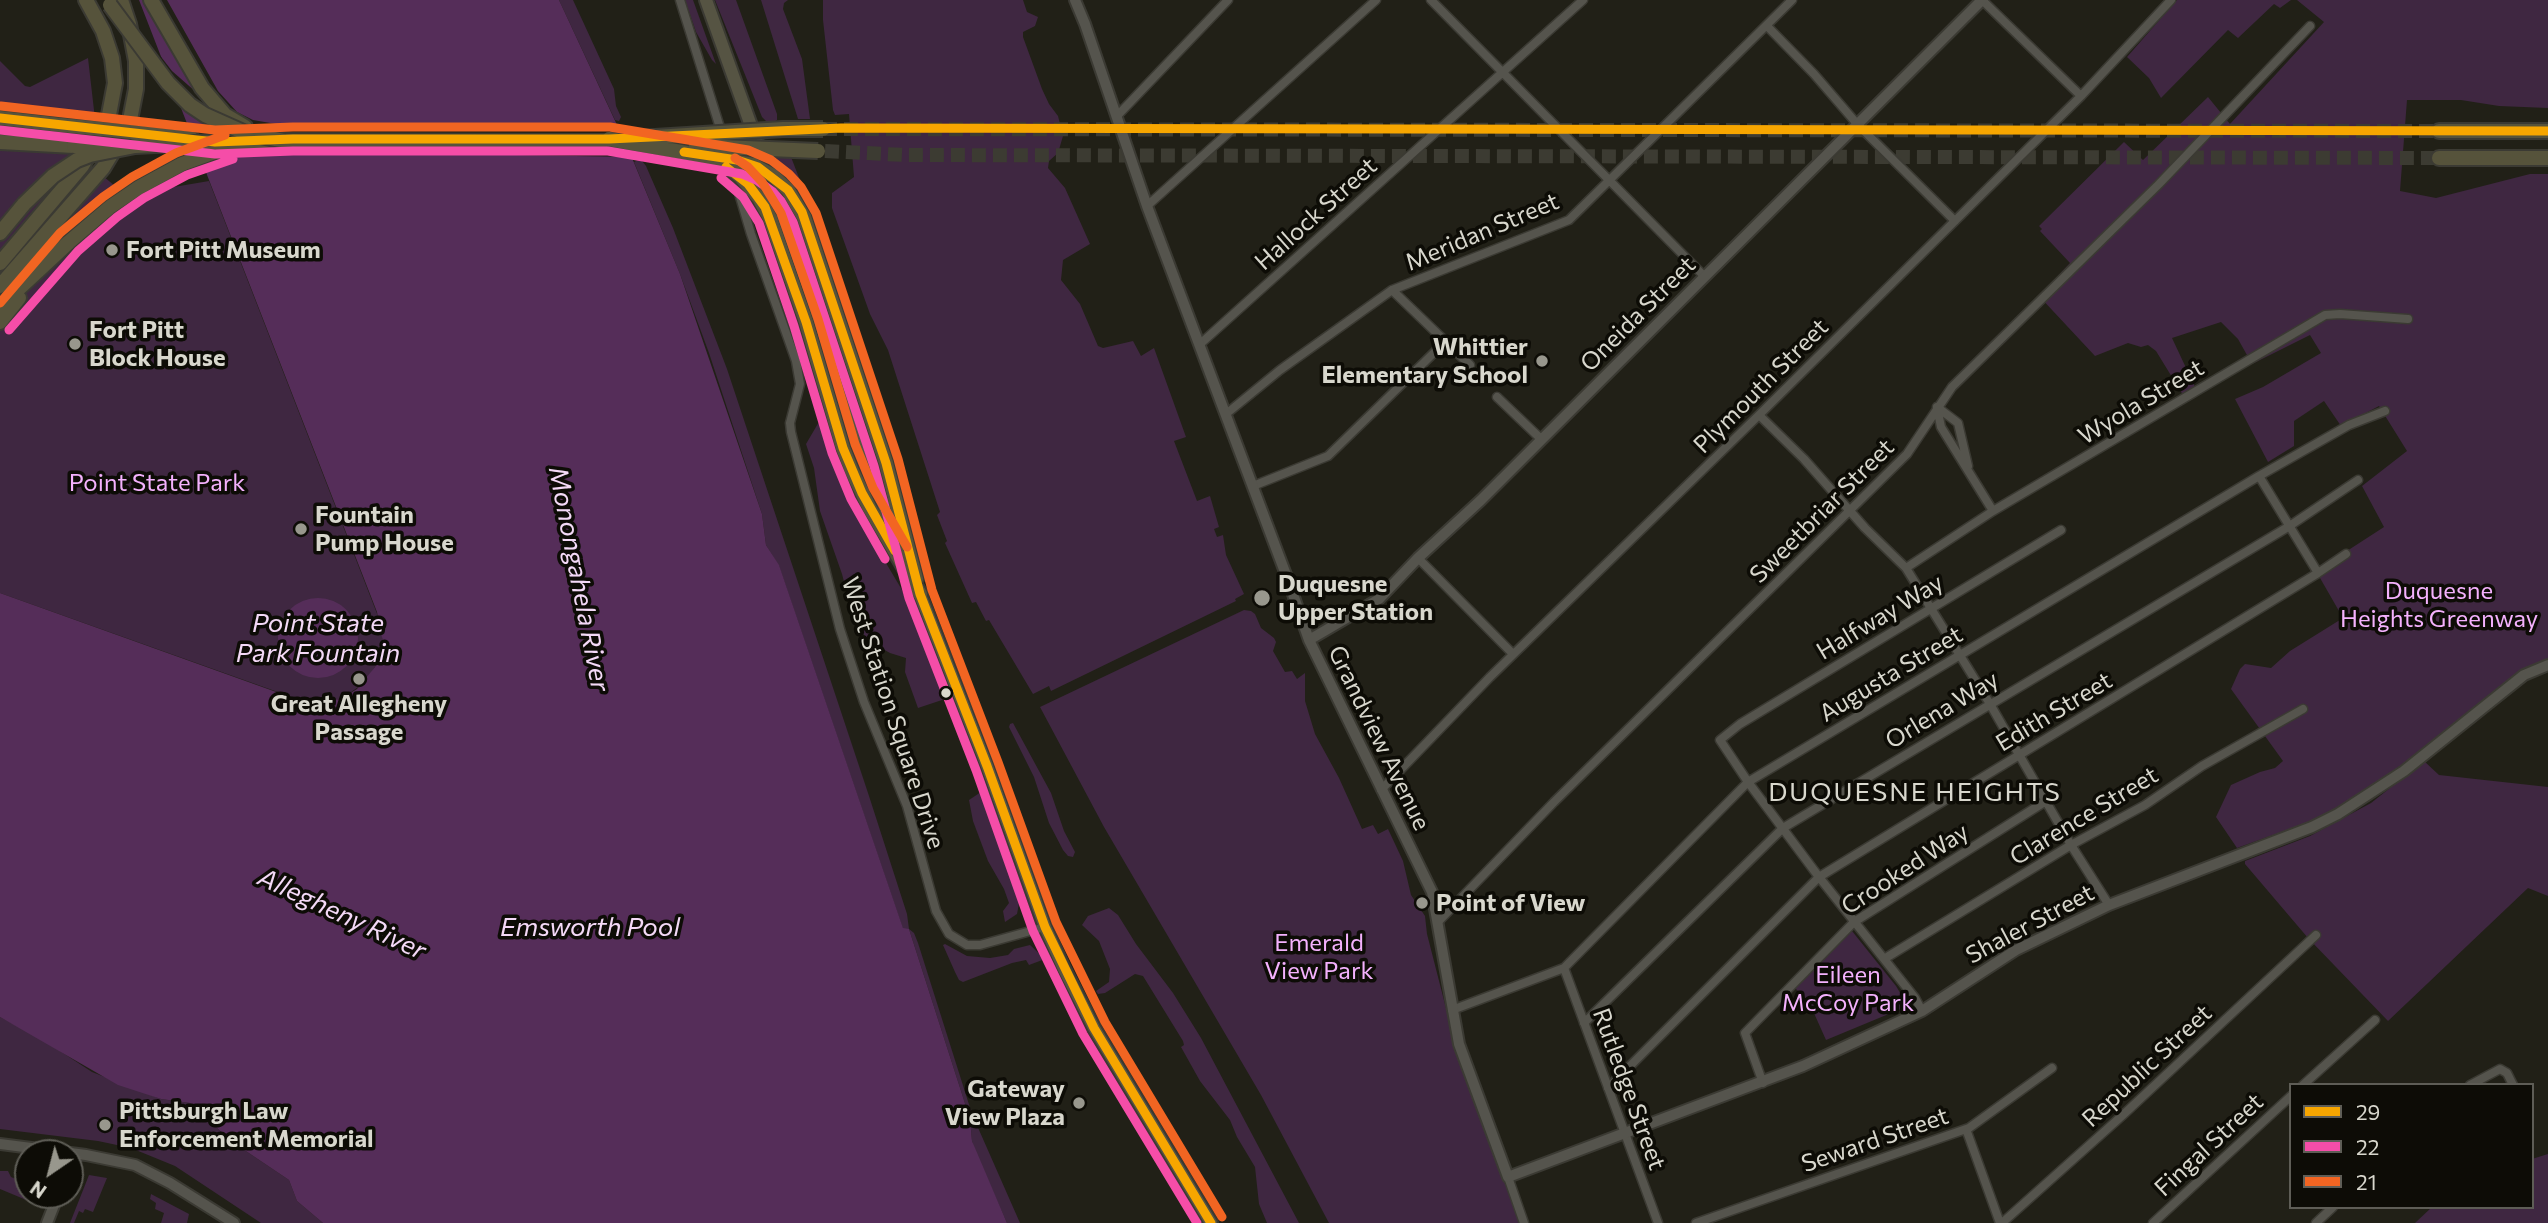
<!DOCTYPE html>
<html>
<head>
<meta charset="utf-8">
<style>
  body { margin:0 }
  #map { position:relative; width:2548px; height:1223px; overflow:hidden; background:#212017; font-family:Commissioner,sans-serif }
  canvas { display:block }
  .legend { position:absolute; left:2289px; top:1083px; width:245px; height:126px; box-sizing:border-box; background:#0d0c06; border:2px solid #5e5d56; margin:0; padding:9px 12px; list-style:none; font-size:21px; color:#d8d7cd }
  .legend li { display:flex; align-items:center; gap:14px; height:35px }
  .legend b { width:35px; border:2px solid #5e5d56 }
  .north { position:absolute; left:14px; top:1139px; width:70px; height:70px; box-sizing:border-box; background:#0d0c06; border:2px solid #5e5d56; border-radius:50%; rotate:215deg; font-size:19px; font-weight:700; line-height:28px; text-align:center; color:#d8d7cd }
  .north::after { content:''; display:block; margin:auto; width:24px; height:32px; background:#98978d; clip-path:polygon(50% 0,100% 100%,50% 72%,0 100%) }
</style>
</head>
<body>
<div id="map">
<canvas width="2548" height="1223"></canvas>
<ul class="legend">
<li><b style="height:9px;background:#f7a600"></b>29</li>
<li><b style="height:9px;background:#f54da8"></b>22</li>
<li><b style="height:9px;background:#f26522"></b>21</li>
</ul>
<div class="north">N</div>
</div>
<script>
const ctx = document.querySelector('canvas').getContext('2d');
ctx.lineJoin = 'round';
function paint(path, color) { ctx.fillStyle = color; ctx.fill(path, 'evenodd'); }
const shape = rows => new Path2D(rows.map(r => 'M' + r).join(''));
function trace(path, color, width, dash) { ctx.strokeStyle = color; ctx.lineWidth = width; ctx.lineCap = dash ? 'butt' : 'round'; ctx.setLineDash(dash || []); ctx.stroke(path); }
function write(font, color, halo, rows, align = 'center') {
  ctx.font = font + ' Commissioner,sans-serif'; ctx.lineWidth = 7; ctx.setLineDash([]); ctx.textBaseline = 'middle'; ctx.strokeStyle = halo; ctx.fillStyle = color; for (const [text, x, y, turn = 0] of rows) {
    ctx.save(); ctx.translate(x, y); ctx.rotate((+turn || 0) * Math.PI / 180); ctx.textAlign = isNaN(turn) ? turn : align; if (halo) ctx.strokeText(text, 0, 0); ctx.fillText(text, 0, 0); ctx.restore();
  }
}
paint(shape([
  [559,0,573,0,614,89,616,106,621,117,619,121,615,120],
  [685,0,693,0,716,64,712,60,696,32],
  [715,0,736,0,777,114,777,120,774,122,766,121,762,117],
  [761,0,788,0,784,3,783,9,802,59,810,119,798,119],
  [823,0,1023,0,1027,12,1038,17,1035,26,1023,32,1023,37,1042,89,1049,104,1058,116,1063,136,1058,153,1049,161,1048,168,1065,188,1090,244,1063,260,1061,280,1080,304,1098,346,1103,348,1133,341,1141,356,1154,348,1186,437,1174,441,1197,501,1210,496,1219,527,1214,529,1217,537,1223,535,1226,555,1244,594,1235,599,1236,601,1051,691,1049,686,1033,694,989,620,986,621,976,602,972,603,945,543,947,541,937,515,940,512,888,350,870,314,832,208,832,193,854,177,849,114,835,115,833,110,823,20],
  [2177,0,2291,0,2280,8,2274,4,2238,38,2228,30,2161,98,2149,78,2127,57],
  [2297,0,2548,0,2548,108,2499,106,2461,100,2407,100,2400,191,2436,198,2530,174,2548,174,2548,659,2518,672,2390,774,2336,809,2309,822,2237,848,2216,817,2231,785,2260,772,2275,768,2283,761,2231,689,2240,669,2245,664,2271,668,2290,651,2343,618,2316,571,2384,527,2362,486,2407,451,2379,406,2341,426,2324,401,2294,421,2294,446,2268,462,2235,399,2263,387,2321,353,2310,335,2252,364,2238,339,2221,322,2172,338,2195,387,2183,395,2156,351,2148,345,2141,347,2128,343,2095,356,2039,296,2070,263,2040,231,2042,229,2039,226,2124,142,2143,160,2208,97,2230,124,2324,22],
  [88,58,95,119,75,136,82,159,131,199,162,189,209,181,381,624,383,642,375,667,364,683,341,699,322,703,303,701,0,593,0,61,25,86,30,87],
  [775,156,791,157,808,201,807,206,785,178],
  [638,160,642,161,646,166,673,228,727,369,869,796,907,914,909,929,914,933,918,943,972,1114,1020,1223,1007,1223,975,1151,972,1141,970,1119,909,929,903,929,779,566,766,545,762,514,709,353,680,274,634,162],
  [823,415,841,469,870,536,902,590,945,699,918,708,905,672,906,658,890,653,867,640,853,616,842,574,820,511,814,468,806,444],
  [1244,610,1251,611,1255,614,1261,628,1274,638,1276,642,1273,651,1285,672,1292,671,1297,679,1305,673,1305,701,1315,734,1339,778,1362,829,1373,825,1378,834,1388,829,1403,861,1411,895,1425,916,1427,934,1458,1055,1522,1223,1329,1223,1261,1095,1104,827,1040,707],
  [1013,723,1051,793,1064,831,1075,852,1073,857,1068,856,1063,850,1049,823,1034,777,1009,727,1010,724],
  [2424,761,2439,775,2548,787,2548,896,2528,888,2388,1021,2308,938,2245,864,2245,861,2310,836,2371,803],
  [981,792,1020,898,1017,914,1005,922,1003,911,1009,903,1004,889,988,861,973,821,969,800],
  [1109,908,1118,915,1136,944,1173,993,1201,1038,1299,1223,1267,1223,1259,1204,1255,1167,1237,1137,1230,1120,1200,1081,1181,1047,1184,1045,1183,1041,1143,976,1135,974,1105,993,1098,994,1096,991,1109,982,1110,969,1099,941,1082,925,1088,916],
  [1852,931,1896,986,1908,1006,1826,1040,1809,1002,1795,988],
  [945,944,967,956,990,958,1008,955,1014,949,1030,945,1045,959,1029,965,1026,960,1012,963,963,982,959,980,955,972,943,945],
  [0,1017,40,1038,92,1072,161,1099,190,1103,231,1141,289,1180,297,1201,323,1223,261,1223,175,1166,131,1148,98,1141,0,1129],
  [2548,1154,2548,1223,2415,1223,2432,1207,2532,1207,2532,1159],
  [0,1171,8,1171,11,1177,28,1184,28,1195,39,1195,36,1204,0,1189],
  [89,1175,107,1178,93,1212,85,1209,83,1213,79,1211,74,1223,70,1223],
  [151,1194,189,1214,187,1223,161,1223,164,1213,155,1209,156,1203,150,1199]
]), '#3f2741');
paint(shape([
  [139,0,559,0,630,153,680,274,762,514,766,545,779,565,903,928,909,929,970,1119,972,1141,1007,1223,323,1223,297,1201,289,1180,231,1141,190,1103,161,1099,118,1085,0,1017,0,593,293,698,312,703,341,699,357,689,375,667,383,642,377,612],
  '278 638a40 40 0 1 1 80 0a40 40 0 1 1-80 0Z'
]), '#552d59');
paint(shape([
  [145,0,167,0,218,91,237,112,253,120,282,125,623,129,635,157,277,151,226,157,200,168,184,126,213,126,185,111,173,99,152,45,172,71,196,92]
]), '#212017');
trace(shape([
  [823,129,2439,131],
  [825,151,905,155,2439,158]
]), '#3c3b32', 14, [14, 7]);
const street = shape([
  [680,0,722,134],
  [1431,0,1705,277],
  [1982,0,2081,96],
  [1767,26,1814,74,1858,125,1955,221],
  [1117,116,1228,0],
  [733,173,751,234,796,361,800,384,790,423,791,432,840,629,864,702,907,806,936,911,949,934,967,945,980,945,1045,927],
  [1147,206,1376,0],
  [1392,290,1470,365],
  [1199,345,1583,0],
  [1497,397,1541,439],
  [1937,407,1941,427,1993,511],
  [1937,407,1958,423,1968,466],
  [1226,414,1280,370,1392,290,1569,220,1792,0],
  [1759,415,1804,459,1865,528,1906,568,1990,704,2071,845,2109,905],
  [2259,476,2318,573],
  [1253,486,1328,456,1445,342],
  [1418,558,1513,654],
  [1906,568,1993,511,2325,315,2340,314,2408,319],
  [1381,790,1490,677,1759,415,2081,96,2171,0],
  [1437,923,1554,802,1907,454,1952,387,2159,184,2310,26],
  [1884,959,2071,845,2145,805,2202,766,2303,709],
  [1564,968,1658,1223],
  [1452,1010,1564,968,1748,782,2259,476,2349,425,2385,411],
  [1922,1011,1915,998,1819,877,1748,782,1720,740,1740,724,2061,530],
  [1584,1023,1783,828,2288,527,2358,480],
  [1763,1083,1745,1033,1854,922,2046,801],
  [2303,1085,2375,1020],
  [2470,1085,2500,1069,2507,1073,2513,1085],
  [1608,1088,1819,877,2318,573,2346,554],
  [1966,1129,2000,1223],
  [1508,1177,1524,1223],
  [1696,1223,1969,1128,2052,1068],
  [2002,1223,2124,1114,2316,935],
  [2153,1223,2291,1096],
  [2316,1223,2333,1207]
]);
const secondary = shape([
  [1075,0,1085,24,1147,206,1288,580,1309,640,1432,892,1459,1044,1508,1177,1803,1066,1922,1011,2016,950,2109,905,2312,827,2338,814,2404,771,2524,675,2548,665],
  [1309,640,1379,599,1418,558,1481,500,1982,0],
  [0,1144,86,1155,135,1165,170,1183,234,1223],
  [47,1223,58,1195]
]);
const primary = shape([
  [706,0,808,285,868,466,906,560],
  [917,587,987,766,1045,927,1064,969,1094,1028,1211,1223]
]);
const highway = shape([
  [151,0,202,88,225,115,245,127],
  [0,118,61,125],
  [2439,131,2548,131],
  [152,134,192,139],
  [0,142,74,146],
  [2439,158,2548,158],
  [804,217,886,463,916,579],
  [770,218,806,322,843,448,852,471,869,507,920,594],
  [0,233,24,204],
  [0,263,82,166,108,120,115,83,112,58,103,31,86,0],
  [0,286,103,168,129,125,136,89,136,61,129,24,121,0],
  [0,306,69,242,110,207,138,188,182,164,231,146,284,141,604,142,621,145],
  [0,322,19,298]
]);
trace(street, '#3b3a33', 11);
trace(secondary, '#3b3a33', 14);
trace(primary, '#3b3a33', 16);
trace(highway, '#3b3a33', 18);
trace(street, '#55544d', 8);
trace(secondary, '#55544d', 10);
trace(primary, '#565443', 12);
trace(highway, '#56533b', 14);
const highwayBridge = shape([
  [110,5,168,83,190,105,205,115,243,132,284,141],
  [61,125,152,134],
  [639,138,783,129,823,129],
  [609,139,753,165,773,176,788,190,804,217],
  [74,146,104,145],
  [696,146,818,151],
  [712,163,732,170,740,176,759,198,770,218],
  [24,204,53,176,77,160,90,155,135,146,215,142]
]);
trace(highwayBridge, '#3b3a33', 18, []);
trace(highwayBridge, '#56533b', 14);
trace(shape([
  [0,118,215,142,293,139,609,139,841,128,2548,131],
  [684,152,737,160,758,167,788,190,802,212,886,463,920,594,987,766,1045,927,1094,1028,1211,1223],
  [726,167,748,184,765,207,806,322,843,448,862,493,895,551]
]), '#f7a600', 9);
trace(shape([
  [0,130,215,154,293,151,608,151,742,174,758,181,773,192,781,201,793,222,874,466,909,598,976,770,1033,931,1083,1034,1197,1223],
  [721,178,743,197,759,223,794,326,832,453,851,499,885,559],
  [9,330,78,251,117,217,144,198,187,175,233,159]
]), '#f54da8', 9);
trace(shape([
  [1,106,215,130,293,127,610,127,748,150,771,160,789,174,801,187,816,213,898,459,932,590,998,762,1056,922,1105,1022,1222,1217],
  [735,158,748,167,762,182,781,213,818,319,855,444,873,488,907,547],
  [0,303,60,233,103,197,132,177,176,153,225,135]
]), '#f26522', 9);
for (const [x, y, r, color] of [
  [112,250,7,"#98978d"],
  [75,344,7,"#98978d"],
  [1542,361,7,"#98978d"],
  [301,529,7,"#98978d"],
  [1262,598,9,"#98978d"],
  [359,679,7,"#98978d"],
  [946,693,6,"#d8d7cd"],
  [1422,903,7,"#98978d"],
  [1079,1103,7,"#98978d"],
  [105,1125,7,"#98978d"]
]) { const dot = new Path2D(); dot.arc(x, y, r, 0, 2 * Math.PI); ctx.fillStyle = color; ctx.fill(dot); trace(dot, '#0d0c06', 2.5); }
write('24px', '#d8d7cd', '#0d0c06', [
  ["Hallock Street",1316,214,-42],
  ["Meridan Street",1482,232,-23],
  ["Oneida Street",1638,314,-45],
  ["Plymouth Street",1761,386,-45],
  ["Wyola Street",2141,402,-31],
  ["Sweetbriar Street",1822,511,-45],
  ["Halfway Way",1880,617,-31],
  ["Augusta Street",1891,674,-31],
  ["Orlena Way",1942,710,-31],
  ["Edith Street",2054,712,-31],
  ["West Station Square Drive",893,713,72],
  ["Grandview Avenue",1379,738,64],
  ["Clarence Street",2084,816,-31],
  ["Crooked Way",1905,869,-33],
  ["Shaler Street",2030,924,-28],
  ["Republic Street",2147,1066,-43],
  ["Rutledge Street",1629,1089,70],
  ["Seward Street",1875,1140,-19],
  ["Fingal Street",2209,1145,-43]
]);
write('bold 24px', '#d8d7cd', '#0d0c06', [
  ["Fort Pitt Museum",126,250],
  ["Fort Pitt",89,330],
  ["Block House",89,358],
  ["Whittier",1528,347,"right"],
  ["Elementary School",1528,375,"right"],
  ["Fountain",315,515],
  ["Pump House",315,543],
  ["Duquesne",1278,584],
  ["Upper Station",1278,612],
  ["Great Allegheny",359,704,"center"],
  ["Passage",359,732,"center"],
  ["Point of View",1436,903],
  ["Gateway",1065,1089,"right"],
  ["View Plaza",1065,1117,"right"],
  ["Pittsburgh Law",119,1111],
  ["Enforcement Memorial",119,1139]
], 'left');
write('24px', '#f4b1fd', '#0d0c06', [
  ["Point State Park",157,483],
  ["Duquesne",2439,591],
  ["Heights Greenway",2439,619],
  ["Emerald",1319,943],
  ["View Park",1319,971],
  ["Eileen",1848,975],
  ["McCoy Park",1848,1003]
]);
write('italic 26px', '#f4d9f7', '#0d0c06', [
  ["Monongahela River",579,579,79],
  ["Point State",318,623],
  ["Park Fountain",318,653],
  ["Allegheny River",342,914,25],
  ["Emsworth Pool",590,927]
]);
ctx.letterSpacing = '2px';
write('26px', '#d8d7cd', '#0d0c06', [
  ["DUQUESNE HEIGHTS",1915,792]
]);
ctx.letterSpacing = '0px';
</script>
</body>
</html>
